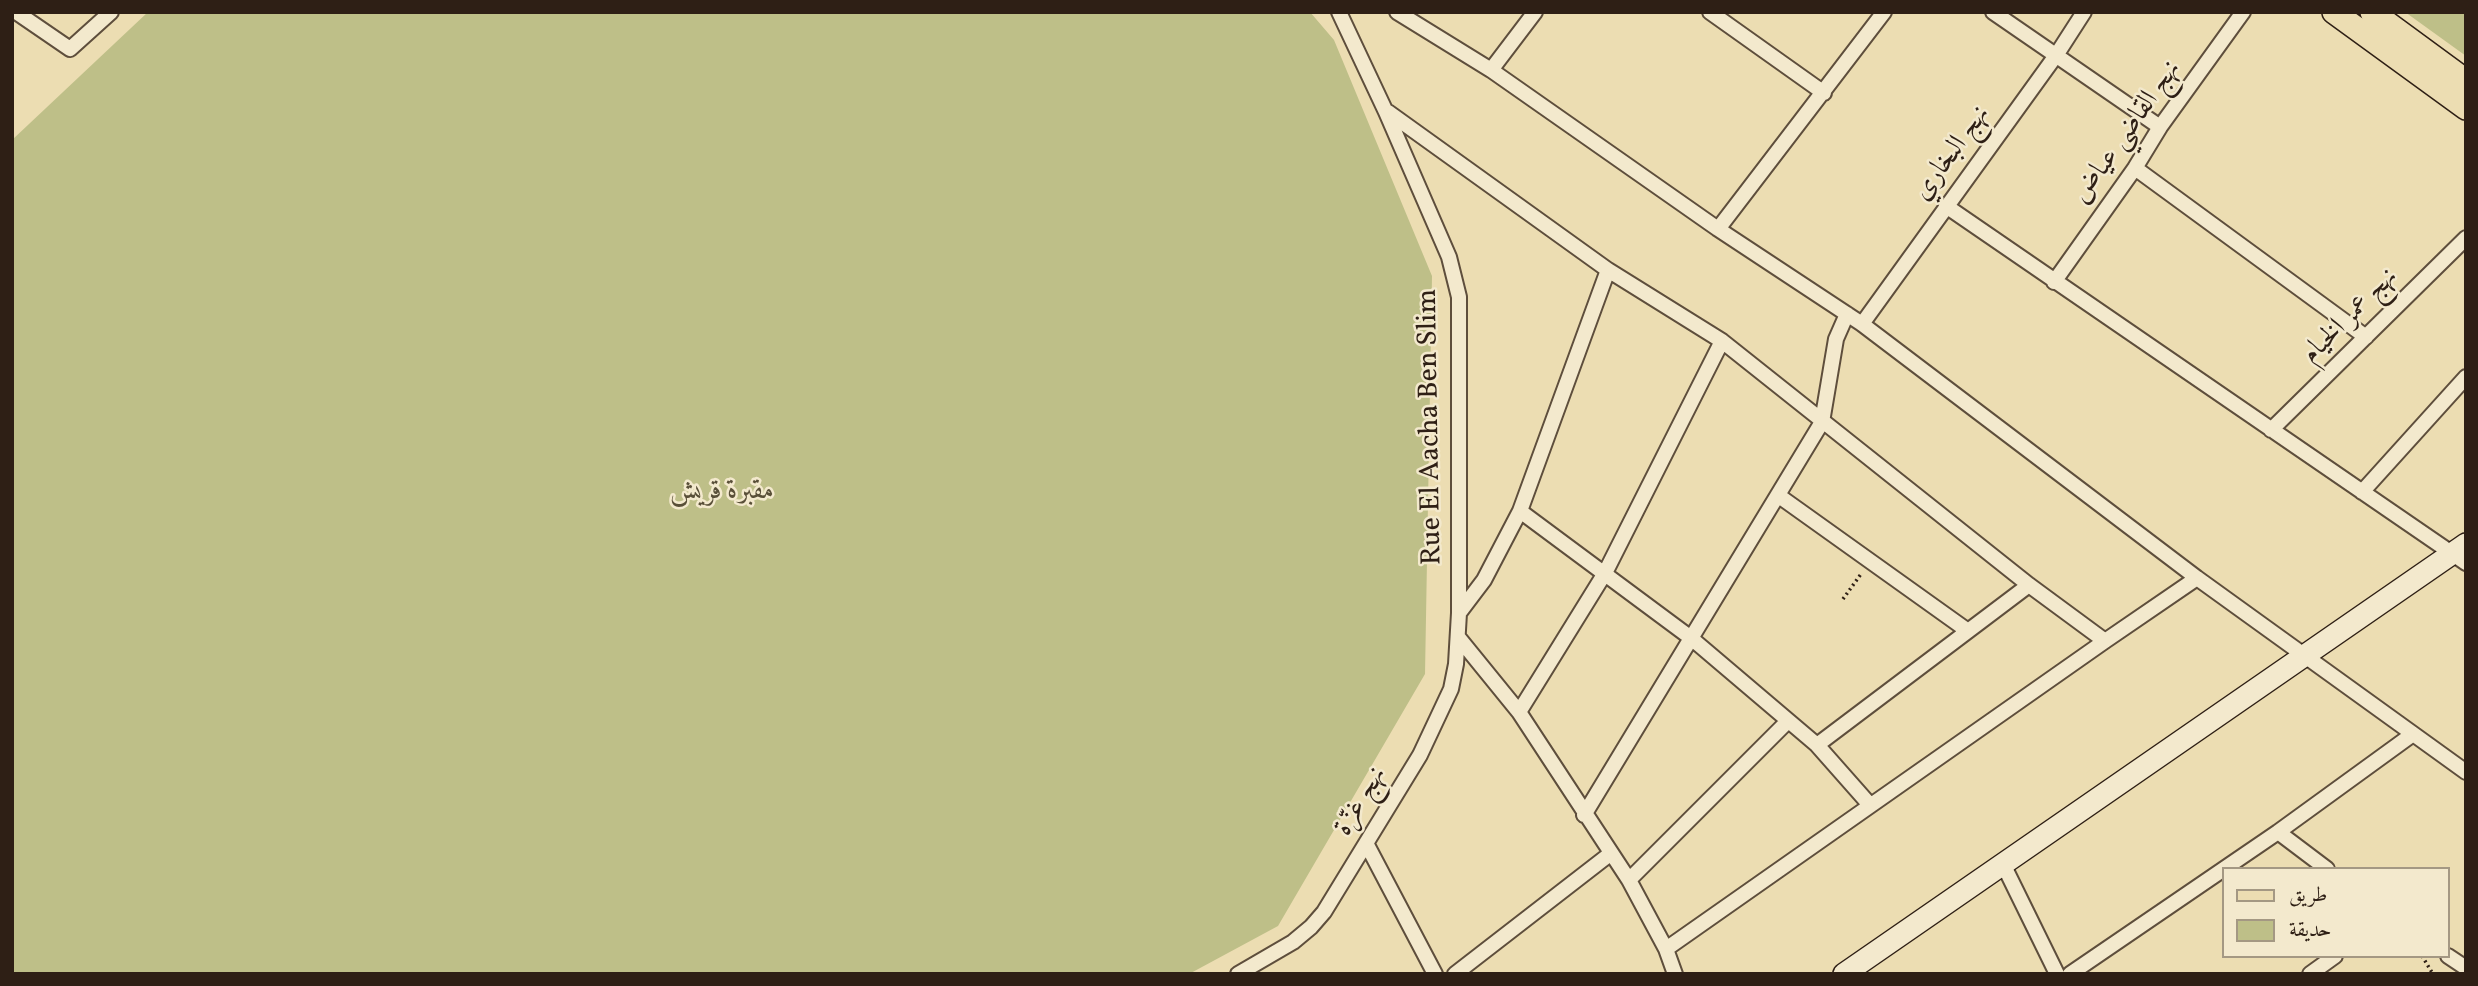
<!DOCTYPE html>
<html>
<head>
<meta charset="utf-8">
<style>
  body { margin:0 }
  #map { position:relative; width:2478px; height:986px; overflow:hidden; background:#ecddb2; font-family:Vollkorn,Amiri,serif }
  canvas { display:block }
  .frame { position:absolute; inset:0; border:14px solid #2e1f15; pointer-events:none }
  .legend { position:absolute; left:2222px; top:867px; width:228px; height:91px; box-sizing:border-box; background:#f3e9cd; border:2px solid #a49883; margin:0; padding:9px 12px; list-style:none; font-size:21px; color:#2e1f15 }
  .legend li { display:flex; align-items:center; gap:14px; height:35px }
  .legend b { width:35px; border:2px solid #a49883 }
</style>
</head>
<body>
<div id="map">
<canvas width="2478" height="986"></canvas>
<div class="frame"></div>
<ul class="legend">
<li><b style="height:9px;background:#ecddb2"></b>طريق</li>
<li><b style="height:19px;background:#bebf88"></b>حديقة</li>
</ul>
</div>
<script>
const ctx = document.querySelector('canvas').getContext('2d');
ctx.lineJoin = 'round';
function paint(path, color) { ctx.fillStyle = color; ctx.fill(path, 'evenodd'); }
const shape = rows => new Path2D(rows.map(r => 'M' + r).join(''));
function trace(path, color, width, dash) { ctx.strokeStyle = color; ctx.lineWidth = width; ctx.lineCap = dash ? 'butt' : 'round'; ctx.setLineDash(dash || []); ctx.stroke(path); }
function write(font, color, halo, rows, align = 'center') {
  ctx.font = font + ' Vollkorn,Amiri,serif'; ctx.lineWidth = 5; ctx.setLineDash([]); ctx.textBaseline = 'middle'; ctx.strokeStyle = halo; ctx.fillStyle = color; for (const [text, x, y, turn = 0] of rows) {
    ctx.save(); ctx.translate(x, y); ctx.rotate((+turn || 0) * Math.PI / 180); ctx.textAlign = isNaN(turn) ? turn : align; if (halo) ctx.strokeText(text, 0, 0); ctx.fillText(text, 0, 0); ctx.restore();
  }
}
paint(shape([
  [148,12,1310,12,1334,40,1432,276,1425,674,1278,926,1189,974,12,974,12,140],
  [2405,12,2466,12,2466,56]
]), '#bebf88');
const street = shape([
  [16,12,70,49,111,12],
  [1397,12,1491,70,1718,229,1862,324,2197,578,2466,772],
  [1710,12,1824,93],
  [1993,12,2160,127],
  [1491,70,1535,12],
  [1388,112,1608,270,1722,341,2029,585,2105,641],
  [2135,168,2366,337],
  [1946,206,2466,563],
  [1718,229,1884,12],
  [2054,282,2135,168,2160,127,2243,12],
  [1862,324,2057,54,2084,12],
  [2271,430,2466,238],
  [2362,492,2466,377],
  [1779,496,1968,631],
  [1520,511,1691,638,1817,745,1870,805],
  [1459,613,1484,580,1520,511,1608,270],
  [1458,637,1519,712,1629,880,1666,949,1675,974],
  [1519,712,1605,573,1722,341],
  [1817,745,2029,585],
  [1584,815,1822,422,1836,339,1847,314],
  [2278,832,2327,869],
  [1366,843,1435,974],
  [2003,864,2057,974],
  [1629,880,1788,721],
  [1666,949,2105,641,2197,578],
  [2448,956,2466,968],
  [1238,974,1293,942,1311,927,1324,912,1420,755,1451,689,1456,664,1459,613,1459,297,1449,257,1386,112,1339,12],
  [1455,974,1610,854],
  [2070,974,2278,832,2413,734],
  [2310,974,2335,956]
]);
const secondary = shape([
  [1844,974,2466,544]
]);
const primary = shape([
  [2334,12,2466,108],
  [2372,12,2466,81]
]);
trace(street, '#5e4e3c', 18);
trace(secondary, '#2e1f15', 24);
trace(primary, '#2e1f15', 26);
trace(shape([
  [1843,599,1861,574],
  [2422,956,2433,974]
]), '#2e1f15', 3.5, [2, 3.5]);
trace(street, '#f3e9cd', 14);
trace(secondary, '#f3e9cd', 21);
trace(primary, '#ecddb2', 23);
write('28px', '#2e1f15', '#f3e9cd', [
  ["نهج القاضي عياض",2128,133,-55],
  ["نهج البخاري",1953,154,-54],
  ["نهج عمر الخيام",2351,317,-45],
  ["Rue El Aacha Ben Slim",1432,427,-91],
  ["نهج غزّة",1362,802,-59]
]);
write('italic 28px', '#594f38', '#f3e9cd', [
  ["مقبرة قريش",722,493]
]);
</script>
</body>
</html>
